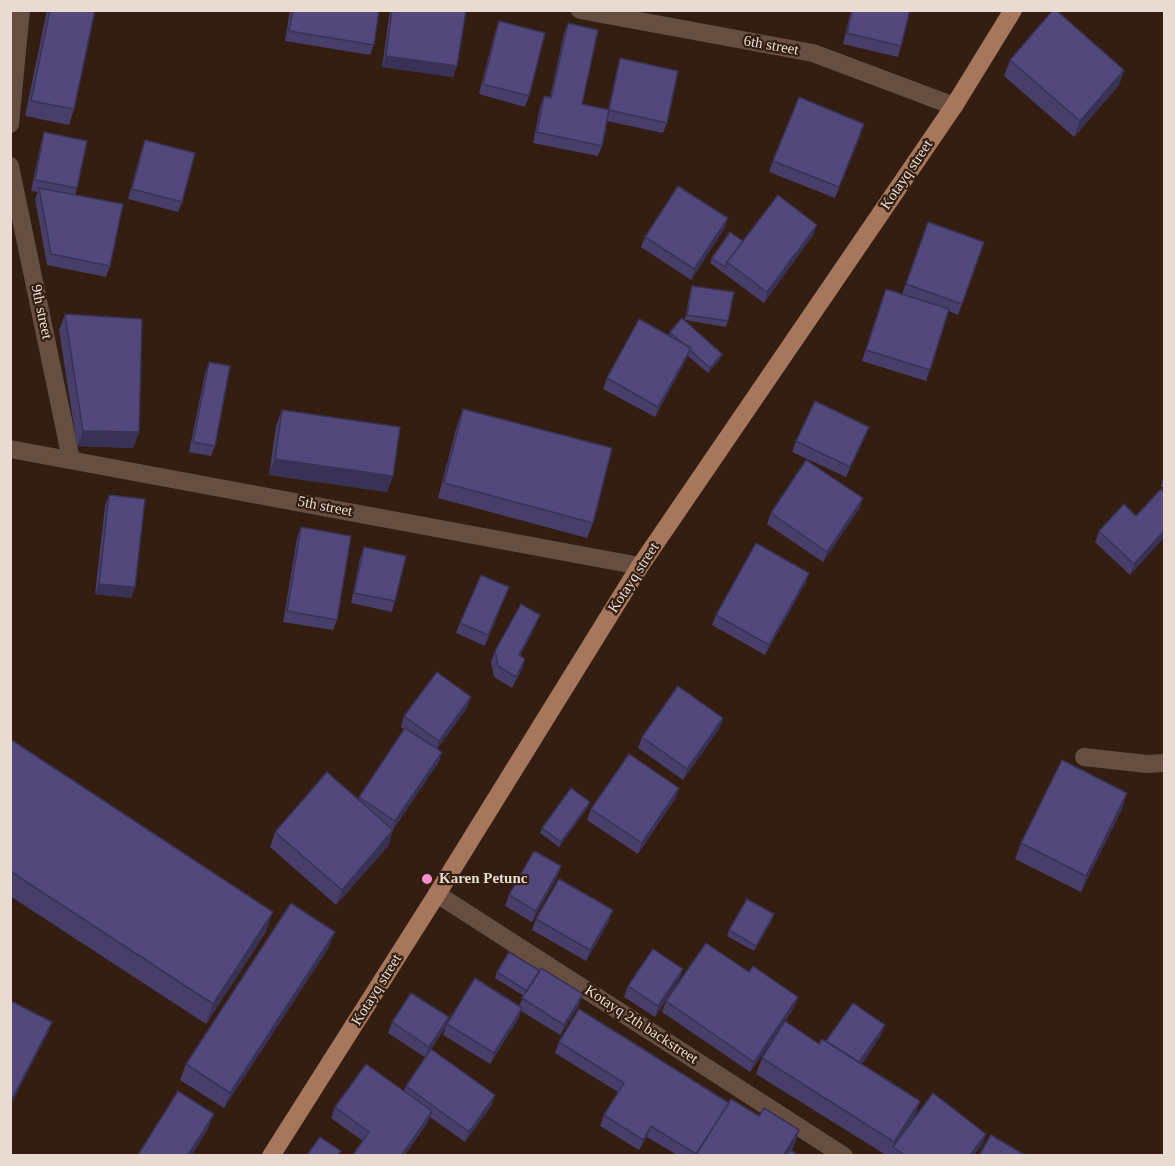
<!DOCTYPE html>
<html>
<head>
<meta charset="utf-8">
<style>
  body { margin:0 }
  #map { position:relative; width:1175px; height:1166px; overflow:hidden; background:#331e11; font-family:"Times New Roman",serif }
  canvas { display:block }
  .frame { position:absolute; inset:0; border:12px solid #e9dbd2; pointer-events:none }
</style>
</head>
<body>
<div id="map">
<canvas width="1175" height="1166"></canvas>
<div class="frame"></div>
</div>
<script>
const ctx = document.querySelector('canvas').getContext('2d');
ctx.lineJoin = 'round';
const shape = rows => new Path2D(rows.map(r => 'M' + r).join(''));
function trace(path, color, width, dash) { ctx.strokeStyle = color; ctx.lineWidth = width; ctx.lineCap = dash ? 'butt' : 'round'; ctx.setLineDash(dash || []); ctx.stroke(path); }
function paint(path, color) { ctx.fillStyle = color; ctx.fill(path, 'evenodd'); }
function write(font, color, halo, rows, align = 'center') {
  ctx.font = font + ' "Times New Roman",serif'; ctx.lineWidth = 4.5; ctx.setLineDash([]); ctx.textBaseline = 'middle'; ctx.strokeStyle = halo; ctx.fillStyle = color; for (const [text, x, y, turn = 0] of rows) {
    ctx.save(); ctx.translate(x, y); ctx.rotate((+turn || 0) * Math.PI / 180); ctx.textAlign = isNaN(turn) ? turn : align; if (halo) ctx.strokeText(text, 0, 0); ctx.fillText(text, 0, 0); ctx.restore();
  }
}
trace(shape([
  [580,10,813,53,954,106],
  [10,124,21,10],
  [10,166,71,459],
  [10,449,640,566],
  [1084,757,1147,764,1164,763],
  [437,894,844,1156]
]), '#664e41', 18);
trace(shape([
  [271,1156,437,894,640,566,954,106,1013,10]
]), '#a6775c', 18);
paint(shape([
  [47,10,95,10,74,109,69,125,25,116],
  [290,10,379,10,374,45,370,55,285,41],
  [390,10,466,10,453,77,382,67],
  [851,10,910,10,901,46,898,57,843,44],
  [499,21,529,96,525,107,479,94,495,32],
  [568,23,582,104,608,110,617,69,620,58,667,123,663,133,607,121,602,146,598,156,533,143,540,107,544,96,550,97,564,33],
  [1010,60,1124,70,1119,85,1074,137,1004,76],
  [44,132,77,188,75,195,110,266,106,277,47,265,35,199,38,192,31,191,41,143],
  [861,134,835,198,769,172,773,161],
  [145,140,182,202,178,212,128,199,141,151],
  [728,218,724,229,691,280,641,247,645,237],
  [928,222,984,242,958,315,949,311,926,381,862,361,882,300,902,294],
  [817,225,813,235,764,303,710,263,712,258,743,241],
  [692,286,728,321,726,327,685,320,690,291],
  [65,314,139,432,133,448,77,446,59,330],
  [670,332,722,354,720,359,708,373,688,356,655,417,603,389,607,378,669,335],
  [209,362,215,446,211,456,189,452,205,373],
  [463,409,593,523,587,538,438,498,457,425],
  [282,410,393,476,387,492,269,475,276,426],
  [865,437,846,477,792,452,796,441],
  [1164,473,1164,487,1161,487],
  [1164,492,1130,575,1095,542,1099,531,1136,516],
  [109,495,135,587,131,598,95,594,105,506],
  [863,498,859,509,823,562,767,524,771,513],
  [301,527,337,620,333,630,283,622,297,538],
  [364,547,395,601,392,612,351,603,360,558],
  [809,573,805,584,765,655,712,625,716,615],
  [509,587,485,646,456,633,460,623],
  [536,625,520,656,525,659,522,669,512,688,494,677,491,662,495,651],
  [467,708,437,749,442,752,438,763,393,830,388,846,336,905,270,847,275,832,358,799,404,729,401,727,404,716],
  [723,718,719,729,683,780,638,748,642,737],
  [10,739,266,932,206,1024,10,896],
  [679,788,675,799,638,854,587,820,591,809],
  [1127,793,1122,809,1081,892,1015,859,1021,843],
  [590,802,588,807,559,847,540,833,542,828],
  [561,866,557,877,532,922,505,906,509,895],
  [536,919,609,921,586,961,532,930],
  [772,920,754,951,727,936,729,930],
  [329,947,224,1108,180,1080,186,1064],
  [683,969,679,979,655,1017,624,997,628,986],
  [497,972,579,1005,560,1035,521,1011,518,1019,490,1064,443,1035,447,1024,519,1006,524,996,495,978],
  [666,1001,794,1008,785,1021,819,1044,826,1042,881,1035,862,1064,920,1101,915,1116,909,1126,982,1145,974,1155,886,1155,756,1074,762,1058,778,1032,750,1072,662,1012],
  [449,1017,445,1028,426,1057,495,1095,491,1106,465,1142,430,1117,428,1122,405,1155,353,1155,363,1141,331,1118,335,1107,404,1091,406,1086,426,1058,388,1033,392,1022],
  [559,1042,729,1103,759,1116,799,1130,794,1146,791,1151,798,1155,677,1155,647,1137,639,1150,600,1126,604,1115,618,1092,555,1053]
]), '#473e6a');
paint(shape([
  [386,56,457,66,453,77,382,67],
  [1124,70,1119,85,1074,137,1080,121],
  [728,218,724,229,691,280,694,269],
  [817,225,813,235,764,303,767,292],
  [691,348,687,358,655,417,658,407],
  [722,354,720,359,708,373,710,368],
  [869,427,865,437,846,477,850,467],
  [83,431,139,432,133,448,77,446],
  [275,459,393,476,387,492,269,475],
  [863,498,859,509,823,562,827,552],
  [1164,531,1164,538,1130,575,1134,564],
  [809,573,805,584,765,655,769,645],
  [99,584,135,587,131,598,95,594],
  [509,587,505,598,485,646,488,635],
  [540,615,536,625,515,666,519,655],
  [525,659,522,669,512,688,516,677],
  [471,697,467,708,435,752,439,741],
  [723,718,719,729,683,780,687,769],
  [442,752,438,763,392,831,395,821],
  [679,788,675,799,638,854,642,843],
  [1127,793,1122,809,1081,892,1086,876],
  [590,802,588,807,559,847,561,842],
  [393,830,388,846,336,905,342,890],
  [561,866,557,877,532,922,536,911],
  [613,910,609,921,586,961,590,950],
  [273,912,266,932,206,1024,213,1004],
  [774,914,772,920,754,951,756,946],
  [335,932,329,947,224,1108,230,1093],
  [683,969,679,979,655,1017,658,1006],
  [583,994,579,1005,560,1035,564,1025],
  [798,997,794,1008,750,1072,754,1062],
  [522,1008,518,1019,490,1064,494,1053],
  [449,1017,445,1028,426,1058,429,1047],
  [52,1022,48,1033,10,1106,10,1103],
  [885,1025,881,1035,855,1074,859,1063],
  [495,1095,491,1106,465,1142,469,1132],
  [920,1101,915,1116,895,1148,893,1147,894,1142],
  [432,1111,428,1122,405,1155,402,1155],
  [214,1114,208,1129,192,1155,188,1155],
  [651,1126,647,1137,639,1150,643,1140],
  [799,1130,794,1146,788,1155,784,1155],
  [986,1134,982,1145,974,1155,970,1155]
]), '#393256');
const building = shape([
  [50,10,95,10,74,109,31,101,50,10],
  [293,10,379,10,374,45,289,31,293,10],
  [392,10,466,10,457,66,386,56,392,10],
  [852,10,910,10,901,46,847,33,852,10],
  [1053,10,1056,10,1124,70,1080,121,1010,60,1053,10],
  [499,21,545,33,529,96,483,84,499,21],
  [568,23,598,30,582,104,609,110,602,146,537,132,544,96,551,98,568,23],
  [620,58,678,71,667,123,609,110,620,58],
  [799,97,864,124,839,187,773,161,799,97],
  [44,132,87,141,77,188,35,180,44,132],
  [145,140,195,153,182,202,132,189,145,140],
  [678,186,728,218,694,269,645,237,678,186],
  [39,188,123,204,110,266,51,254,39,188],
  [778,195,817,225,767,292,727,262,778,195],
  [928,222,984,242,962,304,906,284,928,222],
  [730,232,743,241,727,262,725,267,712,258,730,232],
  [692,286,734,292,728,321,687,315,692,286],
  [886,289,949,309,930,370,866,350,886,289],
  [65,314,142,319,139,432,83,431,65,314],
  [682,318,722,354,710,368,690,350,691,348,681,342,670,332,682,318],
  [639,319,691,348,658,407,607,378,639,319],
  [209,362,230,366,215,446,193,442,209,362],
  [815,401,869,427,850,467,796,441,815,401],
  [463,409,612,448,593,523,444,483,463,409],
  [282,410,400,427,393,476,275,459,282,410],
  [806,460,863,498,827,552,771,513,806,460],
  [1161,489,1164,492,1164,531,1134,564,1099,531,1124,504,1136,516,1161,489],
  [109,495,145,499,135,587,99,584,109,495],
  [301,527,351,536,337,620,287,611,301,527],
  [756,543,809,573,769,645,716,615,756,543],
  [364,547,406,556,395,601,354,593,364,547],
  [481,575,509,587,488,635,460,623,481,575],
  [521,604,540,615,519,655,525,659,516,677,498,666,495,651,521,604],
  [437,672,471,697,439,741,404,716,437,672],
  [678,686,723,718,687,769,642,737,678,686],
  [405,728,442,752,395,821,359,797,405,728],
  [10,739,273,912,213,1004,10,871,10,739],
  [629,754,679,788,642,843,591,809,629,754],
  [1062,760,1127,793,1086,876,1021,843,1062,760],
  [327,772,393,830,342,890,275,832,327,772],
  [571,788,590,802,561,842,542,828,571,788],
  [534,851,561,866,536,911,509,895,534,851],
  [559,879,613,910,590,950,536,919,559,879],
  [747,899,774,914,756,946,729,930,747,899],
  [291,903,335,932,230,1093,186,1064,291,903],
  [706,943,749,972,753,966,798,997,754,1062,666,1001,706,943],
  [653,949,683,969,658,1006,628,986,653,949],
  [509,952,540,971,527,991,497,972,509,952],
  [541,968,583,994,564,1025,522,998,541,968],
  [475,978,522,1008,494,1053,447,1024,475,978],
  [411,993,449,1017,429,1047,392,1022,411,993],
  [11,1001,52,1022,10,1103,10,1003,11,1001],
  [853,1003,885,1025,859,1062,826,1041,853,1003],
  [579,1009,729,1103,696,1154,651,1126,643,1140,604,1115,624,1083,559,1042,579,1009],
  [785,1021,819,1044,822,1039,920,1101,894,1142,762,1058,785,1021],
  [431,1049,495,1095,469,1132,406,1086,431,1049],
  [366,1064,432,1111,402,1155,353,1155,369,1132,335,1107,366,1064],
  [178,1091,214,1114,188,1155,138,1155,178,1091],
  [933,1093,986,1134,970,1155,904,1155,893,1147,933,1093],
  [731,1099,759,1116,764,1108,799,1130,784,1155,696,1155,731,1099],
  [991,1135,1025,1155,979,1155,991,1135],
  [320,1137,341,1151,338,1155,307,1155,320,1137],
  [790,1150,798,1155,787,1155,790,1150]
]);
paint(building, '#52487b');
trace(building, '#393256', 1.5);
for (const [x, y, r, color] of [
  [427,879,6,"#f790ce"]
]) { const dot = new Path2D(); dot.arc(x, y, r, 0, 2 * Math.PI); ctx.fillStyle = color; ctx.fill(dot); trace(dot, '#331e11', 2); }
write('15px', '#e9dbd2', '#331e11', [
  ["6th street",771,46,10],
  ["Kotayq street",907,175,-56],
  ["9th street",41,312,78],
  ["5th street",325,507,11],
  ["Kotayq street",634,578,-57],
  ["Kotayq street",377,990,-58],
  ["Kotayq 2th backstreet",641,1025,33]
]);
write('bold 15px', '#e9dbd2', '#331e11', [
  ["Karen Petunc",439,879]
], 'left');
</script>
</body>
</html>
